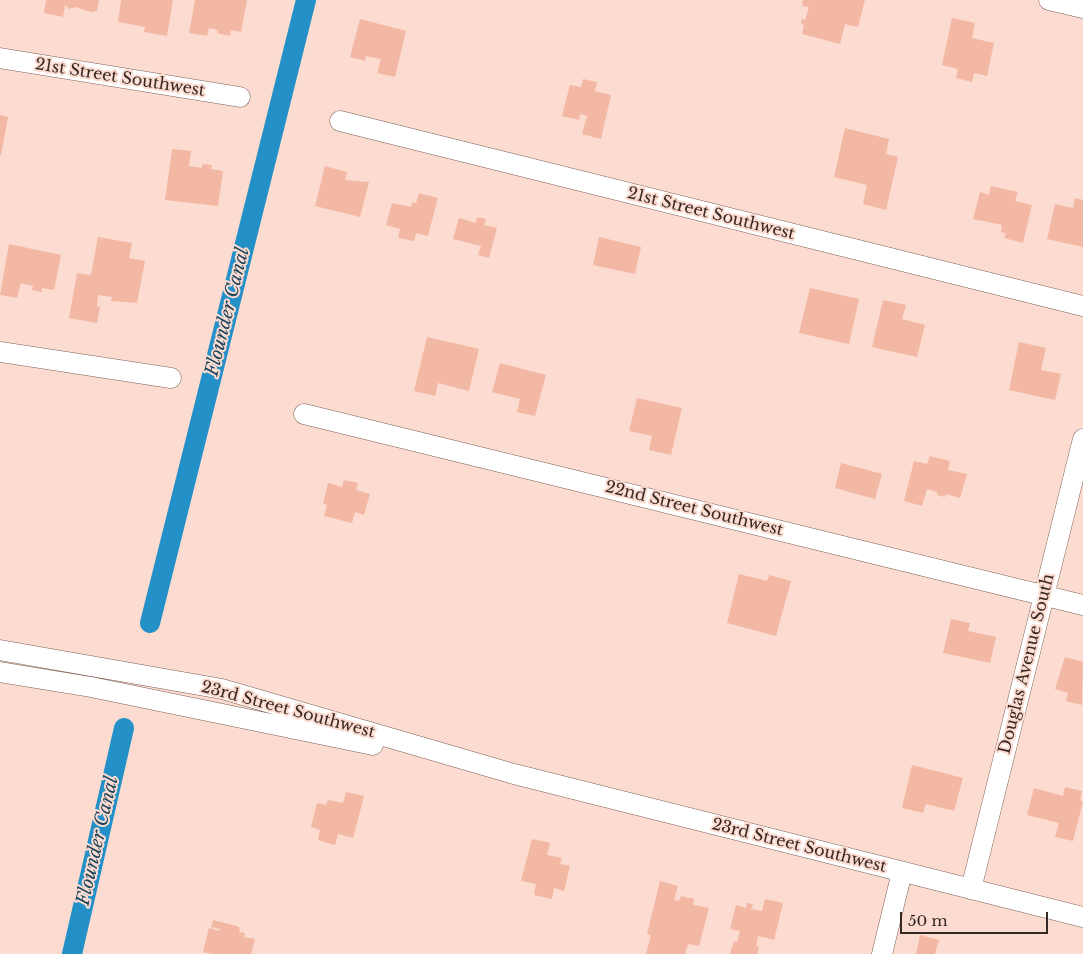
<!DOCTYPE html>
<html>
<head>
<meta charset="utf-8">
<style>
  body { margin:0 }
  #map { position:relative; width:1083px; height:954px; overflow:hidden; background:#fcdbd0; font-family:"Libre Baskerville",serif }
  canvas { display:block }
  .scale { position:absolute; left:900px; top:912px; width:148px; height:22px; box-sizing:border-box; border:2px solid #362925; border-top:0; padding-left:6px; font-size:15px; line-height:18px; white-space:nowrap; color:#362925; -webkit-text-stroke:4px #fcdbd0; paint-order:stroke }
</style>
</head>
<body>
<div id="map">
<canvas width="1083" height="954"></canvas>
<div class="scale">50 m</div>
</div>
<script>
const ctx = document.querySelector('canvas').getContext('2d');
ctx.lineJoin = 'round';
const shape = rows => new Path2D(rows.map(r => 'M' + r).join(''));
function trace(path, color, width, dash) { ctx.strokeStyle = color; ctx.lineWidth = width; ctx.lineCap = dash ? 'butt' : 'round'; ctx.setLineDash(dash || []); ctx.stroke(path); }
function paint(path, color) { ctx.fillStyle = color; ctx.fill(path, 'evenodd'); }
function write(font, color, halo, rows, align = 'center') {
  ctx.font = font + ' "Libre Baskerville",serif'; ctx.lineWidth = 4; ctx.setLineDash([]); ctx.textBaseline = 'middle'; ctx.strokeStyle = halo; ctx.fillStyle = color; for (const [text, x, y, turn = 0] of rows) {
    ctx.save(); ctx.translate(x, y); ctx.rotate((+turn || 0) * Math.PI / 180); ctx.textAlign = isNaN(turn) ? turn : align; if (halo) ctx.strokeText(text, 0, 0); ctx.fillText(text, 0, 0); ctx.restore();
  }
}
trace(shape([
  [150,623,306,0],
  [72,954,124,728]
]), '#2391c8', 20);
paint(shape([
  [46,0,99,0,97,11,91,12,76,7,69,9,65,5,63,17,44,13],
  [121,0,173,0,167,36,144,32,145,27,118,22],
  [195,0,247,0,241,32,231,30,230,36,217,33,218,30,209,28,207,36,189,33],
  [803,0,865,0,858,27,845,24,840,44,802,34,804,25,801,24,802,19,805,20,809,7,802,6],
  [952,18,975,23,972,38,994,43,987,76,974,73,972,82,956,78,958,69,942,65],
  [360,19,406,31,395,77,377,73,381,59,366,56,365,61,350,57],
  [583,79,597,82,595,91,611,95,601,139,582,134,587,116,580,114,579,120,562,116,570,85,581,87],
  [0,115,8,117,1,155,0,155],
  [845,128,889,139,886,154,898,157,886,210,863,204,867,185,834,177],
  [172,149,191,151,189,166,202,168,202,164,212,165,211,169,223,171,218,206,165,200],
  [325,166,347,172,345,180,369,182,360,217,315,206],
  [991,186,1018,192,1015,201,1032,205,1023,243,1004,238,1006,233,1001,232,1002,225,973,219,980,192,989,195],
  [419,193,438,198,428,236,416,233,414,241,398,238,400,229,386,225,392,203,411,207,412,202,416,203],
  [1075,198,1083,200,1083,247,1047,239,1055,204,1073,208],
  [477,217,486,219,484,225,497,228,489,258,478,255,481,246,453,239,459,218,476,223],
  [98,237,132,243,129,258,145,261,137,303,111,301,112,297,98,295,97,306,100,307,97,323,69,318,77,273,91,275],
  [599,237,641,247,635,274,593,265],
  [9,244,61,255,54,290,42,288,42,292,32,290,33,286,21,283,17,298,0,295],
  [810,288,859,299,849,344,799,333],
  [883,300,906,305,902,319,925,325,917,357,872,347],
  [427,337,479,349,469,391,438,383,435,396,414,391],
  [1019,342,1046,348,1041,370,1061,374,1055,400,1009,390],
  [500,363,546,375,535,416,517,412,520,399,492,392],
  [637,398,682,408,671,455,649,450,652,436,629,431],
  [930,456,950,461,948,470,967,474,960,498,946,494,945,497,937,495,937,492,927,489,922,506,904,501,914,461,927,464],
  [841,463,882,474,875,499,835,488],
  [344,480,358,483,356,490,370,494,364,515,355,512,352,523,324,516,327,505,323,504,328,483,342,487],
  [739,574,767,581,769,575,791,581,776,636,727,623],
  [951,619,970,623,968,631,996,637,990,663,943,653],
  [1065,657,1083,662,1082,705,1066,701,1068,693,1055,689],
  [912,765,963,778,954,811,926,804,923,813,902,808],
  [1065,787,1082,791,1080,800,1083,802,1073,841,1055,837,1059,823,1027,815,1034,788,1063,796],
  [346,792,364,796,353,838,338,834,335,845,318,840,320,830,311,827,317,803,326,805,328,800,343,803],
  [532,839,550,843,547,855,562,858,560,864,570,866,564,891,554,888,552,899,534,895,536,884,521,881],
  [660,881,678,886,674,900,679,901,681,896,694,899,693,905,709,908,699,946,688,944,685,954,646,954,651,935,647,934],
  [765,899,783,903,774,940,758,936,756,946,759,947,757,954,730,954,734,941,737,942,740,931,730,929,736,905,746,908,747,903,753,904,751,909,762,911],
  [213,920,237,926,240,928,239,932,245,933,244,937,255,939,251,954,212,954,203,952,209,928,219,931,220,929,211,927],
  [920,935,939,940,935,954,916,954]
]), '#f3b8a3');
const minor = shape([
  [1049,0,1083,8],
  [0,58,240,97],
  [340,121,1083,306],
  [0,352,171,378],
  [304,414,1083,605],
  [0,650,222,689,514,774,1083,917],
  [0,672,91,687,373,745],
  [971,889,1083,439],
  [882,954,902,872]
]);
trace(minor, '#7d6157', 21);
trace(minor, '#fff', 20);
write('16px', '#362925', '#fcdbd0', [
  ["21st Street Southwest",120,78,9],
  ["21st Street Southwest",711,214,14],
  ["22nd Street Southwest",694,509,14],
  ["Douglas Avenue South",1027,664,-76],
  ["23rd Street Southwest",288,710,15],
  ["23rd Street Southwest",799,846,14]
]);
write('italic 18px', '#1a445c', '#fcdbd0', [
  ["Flounder Canal",228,312,-76],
  ["Flounder Canal",98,841,-77]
]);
</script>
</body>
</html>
